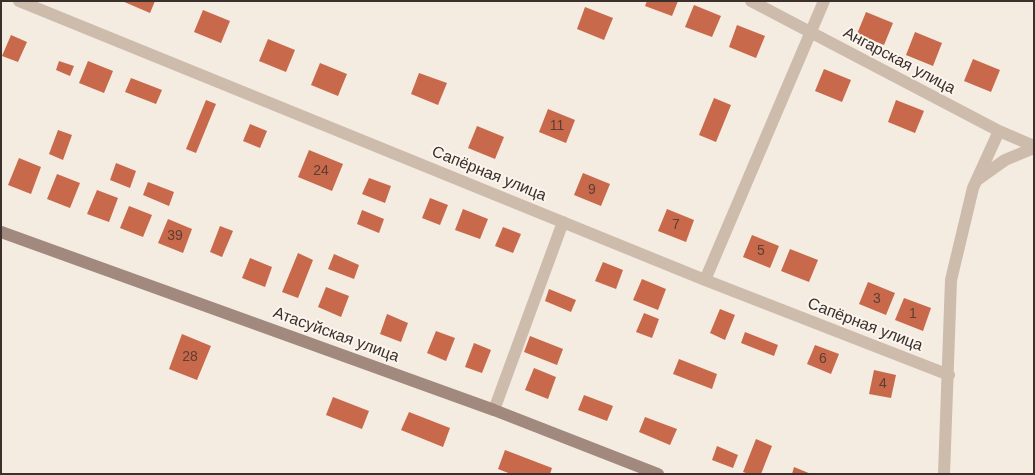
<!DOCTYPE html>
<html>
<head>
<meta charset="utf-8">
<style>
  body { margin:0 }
  #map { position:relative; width:1035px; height:475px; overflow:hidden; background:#f4ebe1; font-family:Helvetica,sans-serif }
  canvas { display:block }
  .frame { position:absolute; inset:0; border:2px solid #3b302b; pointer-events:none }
</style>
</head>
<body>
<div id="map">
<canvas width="1035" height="475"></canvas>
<div class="frame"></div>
</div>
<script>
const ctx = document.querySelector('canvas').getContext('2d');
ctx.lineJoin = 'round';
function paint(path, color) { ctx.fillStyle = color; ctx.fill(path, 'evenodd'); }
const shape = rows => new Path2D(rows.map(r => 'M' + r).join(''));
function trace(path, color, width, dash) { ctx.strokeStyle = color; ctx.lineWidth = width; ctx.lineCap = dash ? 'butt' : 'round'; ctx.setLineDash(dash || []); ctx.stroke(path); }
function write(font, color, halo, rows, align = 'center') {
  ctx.font = font + ' Helvetica,sans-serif'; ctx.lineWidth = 4; ctx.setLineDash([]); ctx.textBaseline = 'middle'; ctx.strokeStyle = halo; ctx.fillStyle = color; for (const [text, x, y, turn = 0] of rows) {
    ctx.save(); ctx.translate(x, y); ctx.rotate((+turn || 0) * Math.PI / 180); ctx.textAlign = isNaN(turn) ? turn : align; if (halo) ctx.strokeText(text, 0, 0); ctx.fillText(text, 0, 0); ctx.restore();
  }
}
paint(shape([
  [122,1,155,1,150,13],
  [647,1,678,1,672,16,645,6],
  [694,5,721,16,712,37,685,27],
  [585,7,613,18,604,40,577,29],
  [203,10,230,21,221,43,194,32],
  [866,12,893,23,884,45,857,34],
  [737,25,765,36,756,58,729,47],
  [915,32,942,43,933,66,906,55],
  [11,35,27,42,18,62,2,56],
  [268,39,295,50,286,72,259,61],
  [973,59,1000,70,991,92,964,81],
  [59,61,74,66,70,76,56,70],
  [88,61,113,71,104,93,79,83],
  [320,63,347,74,338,96,311,85],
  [824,69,851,80,842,102,815,91],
  [419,73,447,83,438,105,411,94],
  [131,78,162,90,156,104,125,92],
  [714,98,731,105,716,142,699,135],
  [206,100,216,104,196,153,186,149],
  [896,100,924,111,915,133,888,122],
  [548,109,575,120,566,143,539,132],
  [250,124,267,131,260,148,243,141],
  [477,126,504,137,495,159,468,148],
  [58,130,72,135,63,160,49,154],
  [309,150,343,164,332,191,298,177],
  [19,158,41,167,31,194,8,185],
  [116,163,136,171,130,188,110,180],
  [583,173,610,184,601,206,574,195],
  [57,174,80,183,70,208,47,199],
  [369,178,391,186,385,203,362,194],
  [148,182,174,192,169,206,143,195],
  [97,190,118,198,109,222,87,214],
  [430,198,448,205,440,225,422,218],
  [129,206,152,215,143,237,120,228],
  [463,209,488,219,480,239,455,230],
  [667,209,694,220,686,242,658,231],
  [362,210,384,219,379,233,357,224],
  [168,219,192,229,183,253,158,243],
  [220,226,233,231,222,257,210,252],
  [503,227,521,234,513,253,495,246],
  [752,235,779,246,770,268,743,257],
  [790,249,818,260,809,282,781,271],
  [298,253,313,260,298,298,282,292],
  [334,254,359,265,354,279,328,269],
  [250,258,272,267,265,287,242,278],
  [603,262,623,270,616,289,595,281],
  [642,279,666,289,658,310,633,300],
  [868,282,895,293,886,315,859,304],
  [326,287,349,296,341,317,318,307],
  [549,289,576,300,571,312,545,301],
  [904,298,931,308,923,331,895,320],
  [720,309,735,315,725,340,710,333],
  [644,313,659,319,652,338,636,332],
  [387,314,408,323,401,342,380,334],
  [436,331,455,338,446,361,427,353],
  [745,332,778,345,774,356,741,343],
  [182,334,211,346,197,380,169,369],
  [530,336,563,349,557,365,524,352],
  [474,343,491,350,482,373,465,367],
  [815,345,839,354,831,374,807,364],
  [679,359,717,374,712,389,673,374],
  [534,368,556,377,548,399,525,390],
  [874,370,896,375,891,398,869,394],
  [584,395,613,406,607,421,578,410],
  [333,397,369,411,362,429,326,415],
  [409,412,450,428,443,447,401,430],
  [645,417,677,429,670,445,639,432],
  [756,439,772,446,761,474,749,474,743,472],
  [717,446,738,455,733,468,712,460],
  [505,450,552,468,550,474,511,474,498,469],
  [794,467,811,474,792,474]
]), '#c8694b');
trace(shape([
  [19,1,705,280,949,375],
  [751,1,999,131,1034,146],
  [977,180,1005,160,1034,148],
  [705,280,824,1],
  [494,410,563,222],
  [944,474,951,280,973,188,999,131]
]), '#cdbbac', 12);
trace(shape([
  [1,232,494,410,658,474]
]), '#a18a7d', 12);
write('14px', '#5e3e33', null, [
  ["11",557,126],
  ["24",321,171],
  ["9",592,190],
  ["7",676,225],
  ["39",175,236],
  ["5",761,251],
  ["3",877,299],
  ["1",913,314],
  ["28",190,357],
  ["6",823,359],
  ["4",883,384]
]);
write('16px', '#3b302b', '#fbf5ee', [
  ["Ангарская улица",899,61,28],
  ["Сапёрная улица",489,174,22],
  ["Сапёрная улица",865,325,21],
  ["Атасуйская улица",336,335,20]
]);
</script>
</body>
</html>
